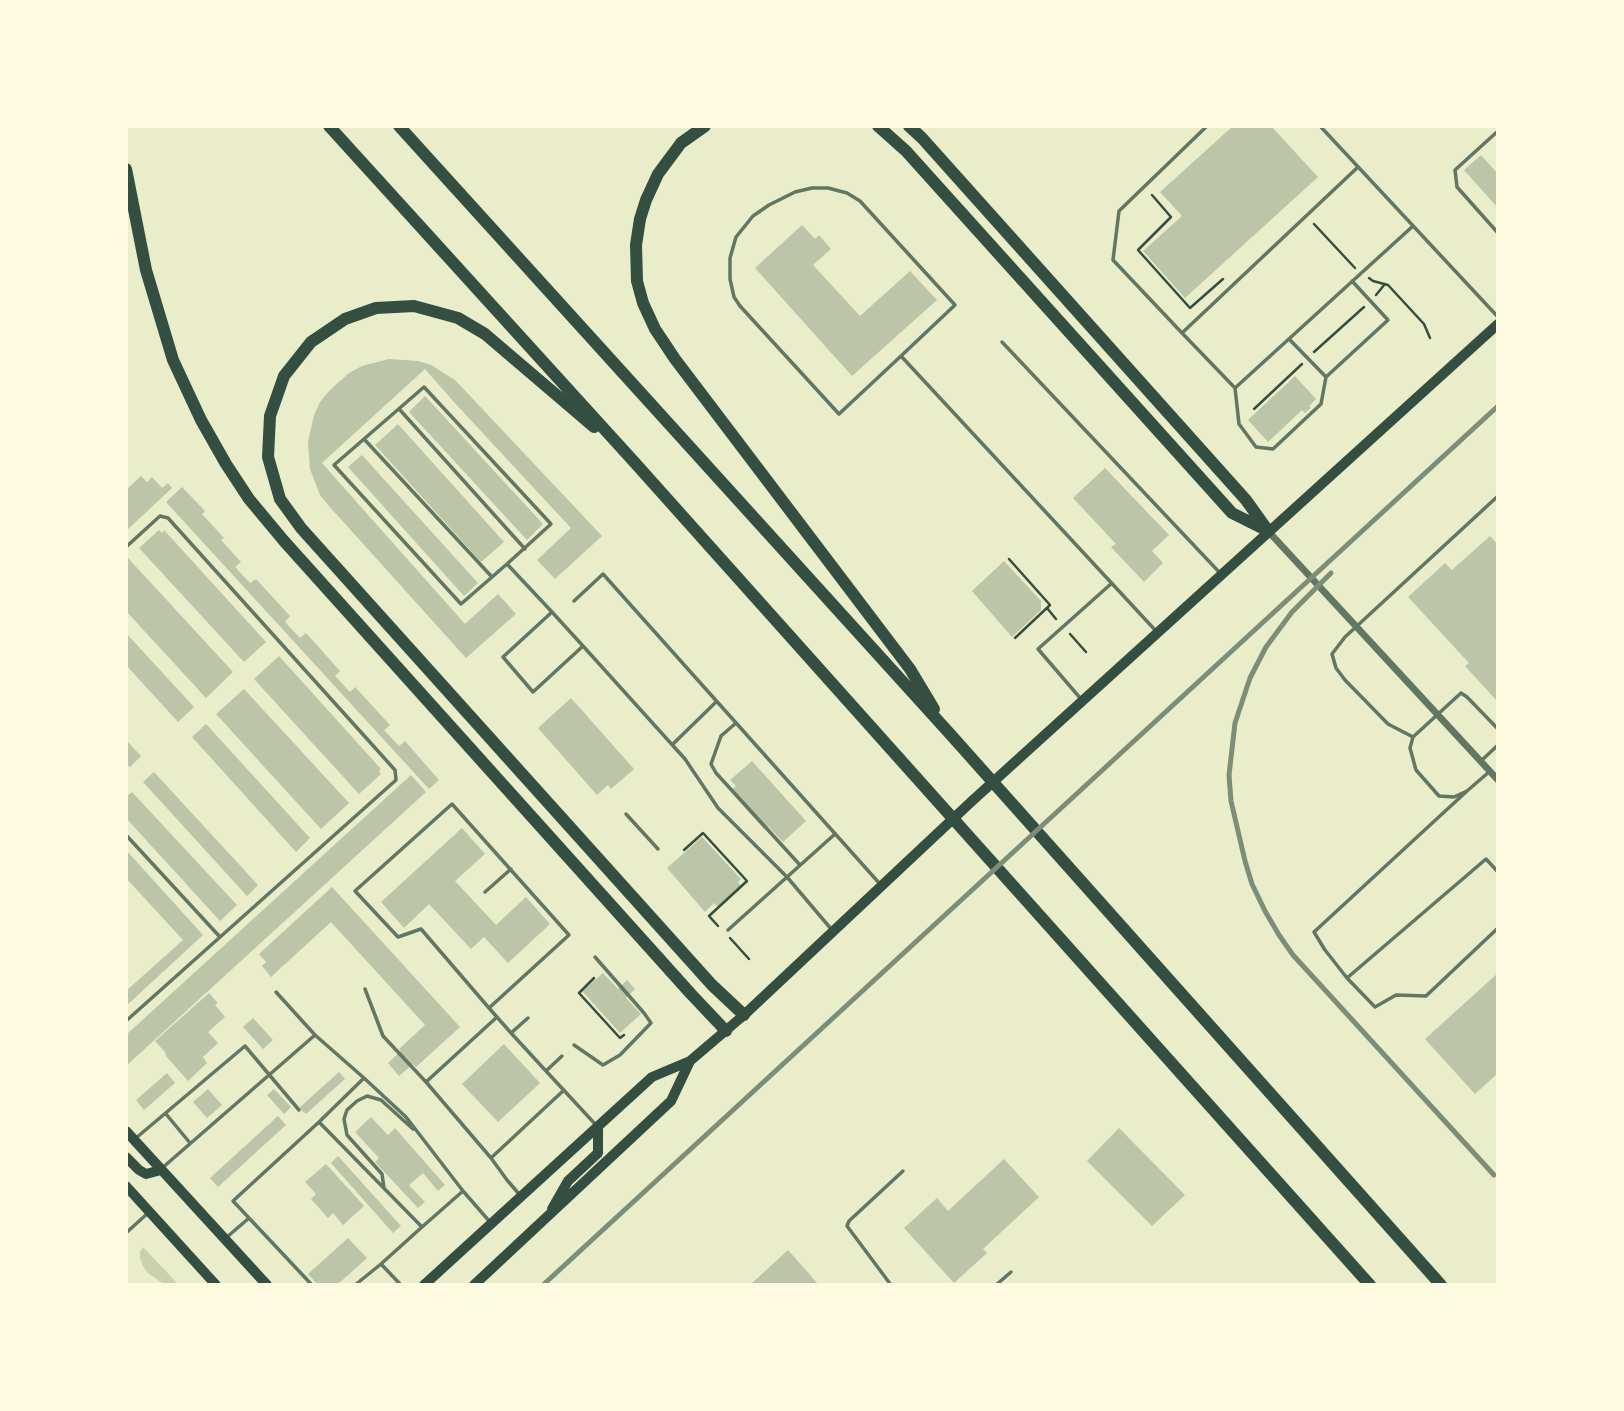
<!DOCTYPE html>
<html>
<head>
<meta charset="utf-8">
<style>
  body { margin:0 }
  #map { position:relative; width:1624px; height:1411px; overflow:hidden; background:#e9edc9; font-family:Jost,sans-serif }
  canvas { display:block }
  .frame { position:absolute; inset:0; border:128px solid #fefae0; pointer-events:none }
</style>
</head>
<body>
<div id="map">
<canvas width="1624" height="1411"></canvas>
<div class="frame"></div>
</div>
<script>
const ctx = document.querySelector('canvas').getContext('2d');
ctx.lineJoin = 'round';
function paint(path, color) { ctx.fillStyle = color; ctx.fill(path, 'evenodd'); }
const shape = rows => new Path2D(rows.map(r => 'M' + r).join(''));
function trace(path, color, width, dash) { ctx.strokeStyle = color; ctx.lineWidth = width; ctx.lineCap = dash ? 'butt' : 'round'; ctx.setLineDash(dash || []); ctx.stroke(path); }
paint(shape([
  [143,1247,179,1285,165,1285,148,1273,144,1268,140,1258,140,1252]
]), '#cad2ad');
paint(shape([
  [1233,126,1271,126,1318,177,1185,298,1143,251,1182,216,1160,192],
  [1481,155,1498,174,1498,208,1464,170],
  [802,225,815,239,819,235,831,249,813,265,860,316,910,271,937,300,852,376,755,268],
  [389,359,418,361,431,365,455,380,602,536,555,579,537,560,571,528,453,401,425,369,322,463,465,624,498,594,516,614,466,658,329,506,320,495,310,469,308,442,314,415,320,402,329,391,349,373,362,366],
  [1295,376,1316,399,1309,406,1311,408,1305,413,1302,410,1268,442,1248,420],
  [425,396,543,524,527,540,409,412],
  [398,424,504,542,481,562,375,445],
  [362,455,478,583,464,596,348,467],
  [1105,468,1169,535,1152,551,1163,563,1144,582,1111,547,1116,544,1073,498],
  [141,476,147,482,152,477,162,488,168,483,172,488,126,531,126,490],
  [182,487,205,511,202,514,224,538,221,540,241,562,235,567,250,583,256,579,290,616,285,622,300,638,306,633,340,671,335,676,350,692,355,687,390,725,384,730,399,746,405,741,439,780,429,789,166,502],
  [159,530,162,533,164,530,266,642,244,662,139,548],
  [1490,536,1498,545,1498,702,1465,666,1469,663,1408,597,1445,563,1452,570],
  [128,558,233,672,206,698,126,611,126,560],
  [1004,561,1041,601,1041,610,1012,637,972,591],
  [126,633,194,707,178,722,126,665],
  [279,656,381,769,379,771,381,774,359,794,254,679],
  [244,689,349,803,321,829,216,714],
  [571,698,634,769,611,789,608,785,597,795,538,728],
  [206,724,310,838,296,852,192,737],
  [126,740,141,756,130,767,126,763],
  [752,761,806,821,783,842,768,826,764,829,730,791,736,786,730,780],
  [154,772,258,885,247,896,143,782],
  [411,775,426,792,126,1066,126,1035],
  [132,792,237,905,220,921,126,818,126,797],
  [462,828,485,854,455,881,496,925,526,897,550,924,508,963,484,937,471,949,429,904,404,928,381,902],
  [702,837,741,879,738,882,742,887,719,908,714,903,705,912,667,868],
  [126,850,203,935,126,1006,126,991,183,940,126,878],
  [332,887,460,1027,416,1067,413,1064,399,1076,388,1063,401,1051,399,1049,425,1025,331,922,271,977,262,966,266,962,259,954],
  [603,973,618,989,627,980,635,989,626,998,641,1014,620,1033,582,991],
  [1498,973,1498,1073,1475,1094,1425,1039],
  [209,993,218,1003,215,1005,225,1017,208,1032,218,1043,203,1057,207,1063,188,1081,166,1056,165,1052,155,1041],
  [253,1018,273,1040,263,1049,243,1027],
  [504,1044,540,1083,498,1122,462,1084],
  [339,1072,345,1079,306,1114,299,1108],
  [167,1073,175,1083,144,1110,136,1100],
  [208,1089,222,1105,207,1118,193,1102],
  [274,1089,291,1107,284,1114,267,1095],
  [278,1116,286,1125,218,1187,210,1178],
  [371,1117,388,1135,395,1128,445,1185,438,1191,423,1173,409,1185,425,1202,418,1208,375,1162,379,1158,355,1132],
  [1119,1128,1185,1195,1152,1226,1087,1161],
  [338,1156,401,1226,393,1233,331,1163],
  [1004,1159,1039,1197,983,1249,987,1253,954,1283,904,1228,937,1198,948,1211],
  [326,1164,364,1206,343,1225,333,1213,328,1218,311,1199,316,1194,305,1182],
  [348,1238,367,1258,337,1285,318,1285,308,1274],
  [788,1250,818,1284,816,1285,750,1285]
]), '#bcc5a7');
trace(shape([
  [1152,195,1171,217,1138,250,1190,308,1223,279],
  [1314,224,1355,268],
  [1369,278,1373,281,1388,285,1424,324,1430,338],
  [1376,295,1385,284],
  [1314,352,1364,307],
  [1254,409,1302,364],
  [1009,559,1050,605,1015,638],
  [1047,608,1056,619],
  [1070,634,1086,652],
  [684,850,703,833,747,881,709,916,718,926],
  [730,938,749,959],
  [594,978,579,993,620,1038,624,1035]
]), '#344e41', 2.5);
trace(shape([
  [1207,126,1119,211,1113,260,1182,333,1358,167],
  [1320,126,1498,317],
  [1498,131,1455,170,1457,187,1498,233],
  [1182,333,1235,388,1413,226],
  [1290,340,1326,377,1388,320,1352,281],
  [1002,342,1220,573],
  [901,356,955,305,860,201,847,193,828,188,812,188,795,192,769,205,753,216,736,237,730,258,730,279,734,297,740,306,839,414,901,356,1156,631],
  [1235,388,1239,424,1256,447,1273,449,1321,404,1326,377],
  [400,410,525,549],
  [364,439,492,577],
  [126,547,160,516,168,518,395,770,396,780,126,1021],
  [507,564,551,524,424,387,334,465,461,604,507,564,552,612],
  [574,601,603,574,880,884],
  [583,646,552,612,503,657,533,692,583,646,685,759,718,808,787,877,728,930],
  [1081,699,1038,649,1112,583],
  [736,723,721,736,711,764,716,773,800,865],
  [1413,737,1388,724,1345,680,1336,668,1332,654,1345,637,1498,496],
  [673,744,716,702],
  [1481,761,1498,745],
  [1489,772,1467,791,1454,797,1439,796,1416,770,1410,748,1413,737,1461,693,1467,697,1498,729],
  [1467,791,1314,932,1325,950,1347,978,1375,1007,1396,995,1426,996,1498,928],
  [626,814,658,849],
  [126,835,220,937],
  [485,892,511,869],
  [832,930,787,877,835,834],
  [1347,978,1486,859,1498,872],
  [365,989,383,1036,426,1082],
  [276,992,315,1035,364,1078],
  [489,1008,569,935,452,804,355,891,398,937,421,929,489,1008,511,1033],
  [528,1018,511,1033,546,1071],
  [574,1045,603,1065,620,1055,651,1023,644,1013,595,957],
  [562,1056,546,1071,596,1125],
  [166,1114,190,1143],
  [136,1138,245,1046,299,1110],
  [491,1158,426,1082,497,1017],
  [161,1169,315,1035],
  [384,1188,382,1174,347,1135,344,1119,347,1110,357,1101,367,1096,381,1100,413,1129],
  [463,1191,422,1227,319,1122,364,1078,406,1117,463,1191,490,1222],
  [519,1194,507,1180,491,1158,564,1090],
  [126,1233,148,1213],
  [227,1237,249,1218],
  [312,1285,233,1201,319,1122],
  [355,1285,381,1264],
  [401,1285,381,1264,422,1227],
  [891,1285,847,1226,849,1221,903,1171],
  [996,1285,1011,1272]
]), '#617663', 3.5);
trace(shape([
  [1268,531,1498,780]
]), '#617663', 7);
trace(shape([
  [126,1131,267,1285],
  [126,1157,139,1170,146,1174,161,1170],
  [126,1186,216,1285]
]), '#344e41', 10);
trace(shape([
  [552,1209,568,1181,598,1153,598,1127],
  [424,1285,652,1077,690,1061,744,1015,972,801,1498,324],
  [474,1285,671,1101,690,1061]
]), '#344e41', 10);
trace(shape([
  [329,126,636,464,1370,1285],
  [399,126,951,735,1441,1285],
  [705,126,681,143,658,174,646,200,640,219,636,245,637,281,643,303,655,329,675,359,910,669,934,709],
  [878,126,906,151,1232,513,1268,531],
  [909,126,922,138,1246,500,1266,528],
  [126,169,146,270,173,360,201,420,226,464,249,499,284,541,691,994,726,1031],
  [594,427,485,334,458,318,414,306,376,308,345,319,311,342,284,376,270,416,268,457,280,499,301,528,712,985,744,1015]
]), '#344e41', 12);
trace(shape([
  [1331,573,1292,612,1266,647,1250,678,1235,723,1229,775,1231,801,1245,861,1252,884,1265,911,1279,935,1293,955,1494,1175],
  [543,1285,1498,406]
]), '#7c8e77', 5);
</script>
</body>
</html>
